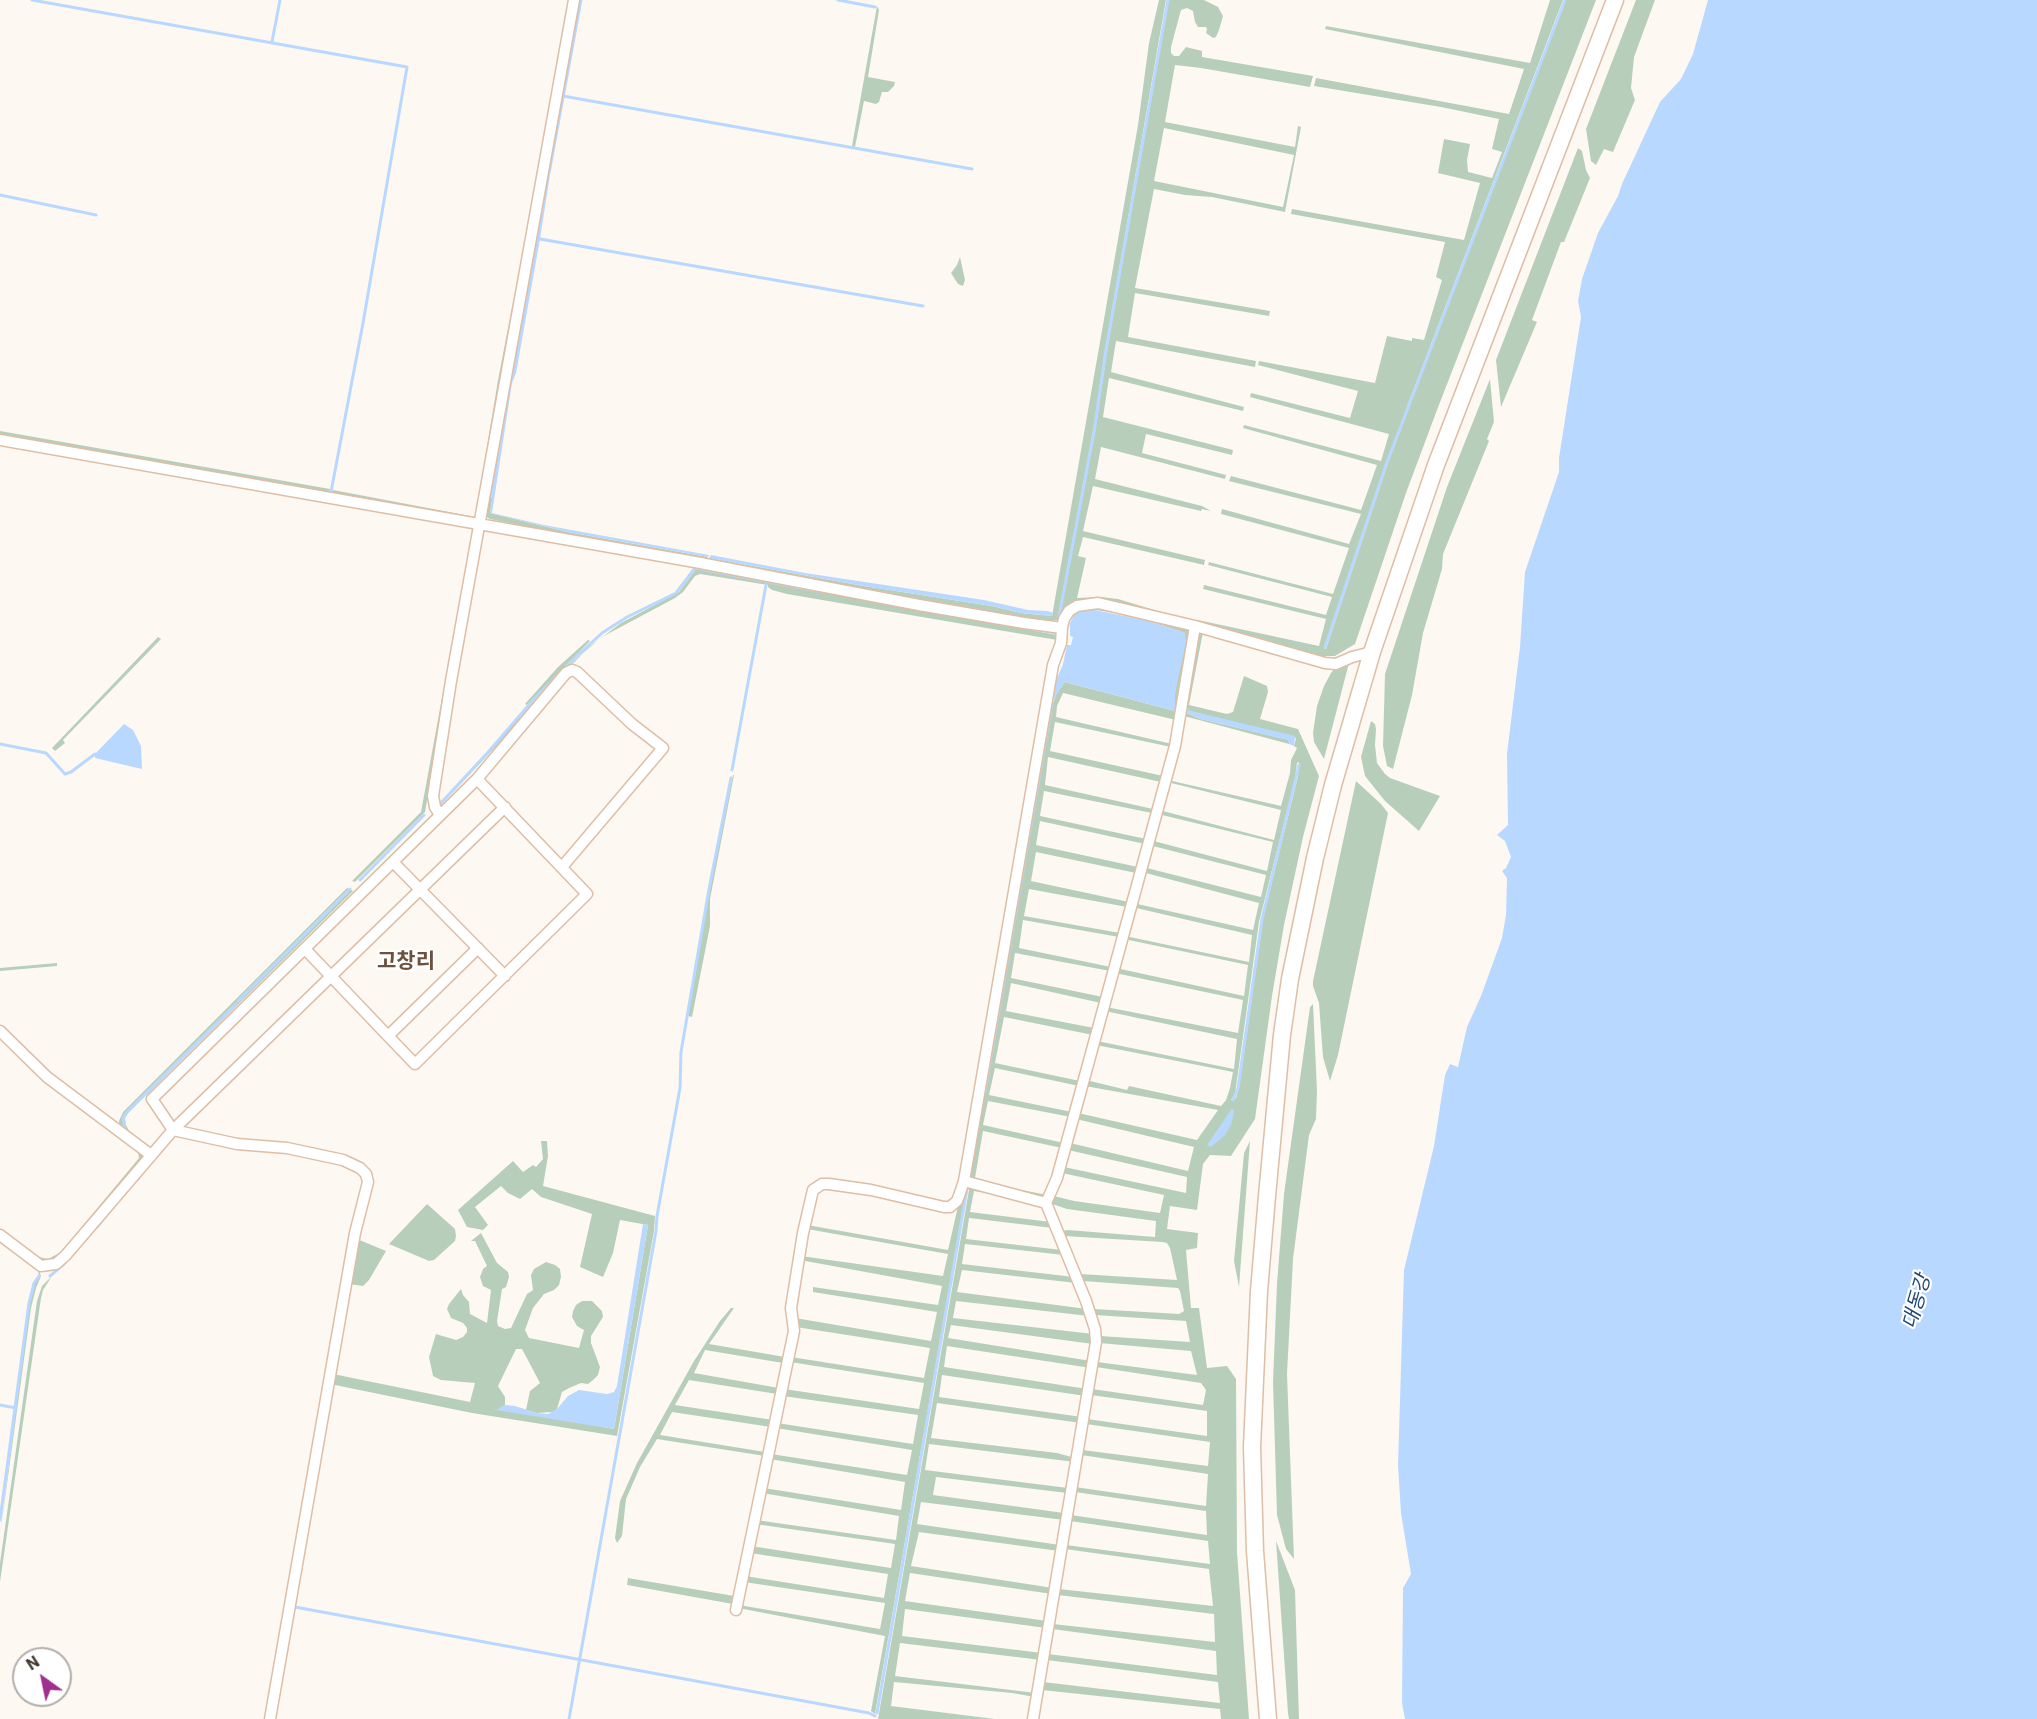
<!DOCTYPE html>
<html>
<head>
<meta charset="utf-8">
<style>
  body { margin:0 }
  #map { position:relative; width:2037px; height:1719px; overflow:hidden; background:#fef8f3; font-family:Roboto,sans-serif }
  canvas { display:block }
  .north { position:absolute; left:12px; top:1647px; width:60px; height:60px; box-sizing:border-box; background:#fff; border:2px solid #b3aeaa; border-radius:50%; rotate:327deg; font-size:16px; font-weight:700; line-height:24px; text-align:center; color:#40342a }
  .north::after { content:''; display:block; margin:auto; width:21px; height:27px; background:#a0308d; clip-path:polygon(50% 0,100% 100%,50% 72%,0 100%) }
</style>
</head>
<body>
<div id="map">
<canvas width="2037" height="1719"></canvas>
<div class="north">N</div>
</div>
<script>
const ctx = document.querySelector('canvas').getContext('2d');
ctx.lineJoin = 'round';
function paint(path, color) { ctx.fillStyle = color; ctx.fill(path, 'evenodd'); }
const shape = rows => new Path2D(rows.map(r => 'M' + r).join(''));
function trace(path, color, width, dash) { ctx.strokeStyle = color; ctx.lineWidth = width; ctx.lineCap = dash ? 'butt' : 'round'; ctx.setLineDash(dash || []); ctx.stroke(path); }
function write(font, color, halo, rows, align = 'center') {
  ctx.font = font + ' Roboto,"Noto Sans KR",sans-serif'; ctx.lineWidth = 4.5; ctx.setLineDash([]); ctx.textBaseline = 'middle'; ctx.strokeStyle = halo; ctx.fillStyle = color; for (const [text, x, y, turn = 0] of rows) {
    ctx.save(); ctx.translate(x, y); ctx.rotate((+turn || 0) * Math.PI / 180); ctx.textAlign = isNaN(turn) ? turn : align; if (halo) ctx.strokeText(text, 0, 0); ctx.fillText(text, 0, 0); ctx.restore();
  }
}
paint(shape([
  [569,0,572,0,480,514,473,520,332,493,333,490,470,516,474,517,476,514,498,380,553,95],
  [577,0,579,0,575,25,491,488,492,501,490,513,568,532,708,557,704,561,562,534,490,519,485,516],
  [1159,0,1166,0,1105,350,1093,431,1058,617,1095,432,1107,351,1168,0,1204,0,1218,7,1223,16,1219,30,1216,37,1213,38,1206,33,1207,29,1206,27,1198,27,1195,22,1193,11,1187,8,1181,10,1171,47,1171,53,1174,56,1179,56,1186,47,1202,51,1202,57,1313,76,1310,87,1201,68,1175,65,1165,122,1295,147,1298,126,1301,127,1285,212,1212,197,1185,195,1154,189,1135,288,1270,311,1269,316,1135,293,1128,337,1256,361,1255,367,1116,341,1111,372,1244,407,1243,411,1109,378,1103,417,1233,450,1232,455,1146,434,1142,453,1226,475,1225,479,1101,447,1095,479,1202,506,1211,511,1202,509,1201,511,1093,486,1083,531,1205,560,1204,565,1083,537,1078,556,1086,558,1077,598,1101,597,1118,599,1174,616,1092,600,1060,620,1045,621,706,561,709,558,864,586,992,606,1021,613,1052,616,1138,125,1149,43],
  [1164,128,1294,155,1283,207,1154,181],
  [1550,0,1563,0,1408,404,1324,648,1326,649,1387,466,1410,404,1565,0,1596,0,1437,410,1406,493,1355,644,1335,656,1317,656,1200,623,1198,620,1319,646,1326,619,1203,589,1204,585,1326,615,1332,597,1208,565,1209,562,1333,594,1349,548,1221,514,1222,509,1349,544,1361,514,1229,481,1231,476,1361,510,1377,465,1243,428,1244,425,1381,461,1389,434,1250,397,1251,393,1350,418,1358,391,1258,365,1259,361,1375,383,1387,336,1412,341,1412,338,1424,340,1442,280,1436,277,1445,242,1291,214,1292,209,1464,240,1480,183,1438,173,1444,139,1470,144,1467,160,1468,172,1492,178,1502,152,1492,149,1499,119,1441,107,1314,86,1316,78,1509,114,1524,69,1325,29,1326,26,1530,63],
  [1636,0,1655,0,1634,57,1631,88,1635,100,1613,152,1604,149,1596,165,1591,161,1586,129],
  [877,6,879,10,868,77,895,82,894,86,888,92,882,92,879,102,876,104,864,101,855,147,852,146],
  [1578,148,1582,151,1586,170,1590,178,1564,242,1561,242,1532,320,1537,322,1501,407,1496,360],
  [960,257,965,280,963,286,958,284,951,273,957,265],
  [1490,379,1494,422,1487,439,1489,441,1443,554,1442,569,1423,633,1412,695,1393,769,1387,766,1383,746,1385,674,1447,487],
  [0,431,330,489,329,493,0,435],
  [472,535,425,812,355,882,352,881,421,812],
  [696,569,1057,635,1057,640,787,594,772,590,768,587,768,585,700,574,695,576,683,592,675,598,602,637,583,653,444,802,529,707,585,650,621,623,679,592],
  [1088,606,1187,627,1190,631,1176,720,1063,693,1057,706,1056,717,1172,744,1171,747,1055,722,1050,751,1163,776,1161,782,1048,757,1045,785,1153,809,1152,813,1044,791,1040,816,1146,839,1145,844,1040,821,1036,845,1138,867,1136,873,1036,852,1031,881,1129,902,1127,907,1029,889,1024,916,1120,933,1119,937,1023,920,1019,948,1111,967,1110,971,1015,953,1011,978,1103,997,1101,1003,1011,983,1006,1011,1094,1028,1093,1035,1004,1017,995,1063,1080,1081,1079,1086,995,1068,989,1095,1072,1112,1071,1117,988,1101,983,1125,1064,1143,1062,1148,983,1131,975,1178,976,1180,1005,1187,1048,1195,1042,1196,1002,1189,970,1179,1053,703,1057,692,1065,682,1175,711,1175,693,1185,633,1149,621,1116,613,1090,609,1077,613,1072,611],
  [1197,632,1203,632,1189,705,1227,714,1233,712,1244,676,1267,686,1268,692,1260,719,1298,729,1319,776,1303,837,1284,925,1272,996,1255,1119,1231,1156,1210,1155,1203,1164,1197,1210,1170,1206,1167,1229,1198,1233,1197,1248,1186,1250,1191,1308,1199,1308,1207,1368,1227,1366,1236,1379,1237,1552,1249,1719,1221,1719,1220,1709,1042,1690,1043,1682,1220,1703,1218,1682,1047,1660,1048,1654,1217,1675,1216,1651,1052,1629,1053,1624,1215,1642,1214,1614,1058,1595,1059,1589,1213,1606,1209,1569,1065,1549,1066,1545,1210,1564,1208,1541,1070,1521,1071,1515,1207,1535,1206,1511,1075,1492,1075,1487,1206,1506,1208,1474,1081,1455,1082,1450,1208,1466,1210,1442,1086,1424,1087,1419,1207,1436,1207,1411,1091,1395,1092,1389,1203,1405,1206,1390,1201,1383,1096,1367,1097,1362,1197,1375,1191,1351,1099,1343,1100,1336,1190,1342,1186,1321,1095,1315,1094,1309,1179,1314,1184,1311,1180,1291,1178,1288,1083,1281,1080,1274,1177,1280,1170,1248,1167,1243,1162,1242,1064,1236,1062,1231,1068,1230,1155,1237,1156,1221,1067,1209,1052,1204,1054,1196,1074,1201,1160,1213,1164,1195,1062,1173,1064,1167,1186,1193,1187,1177,1068,1150,1070,1143,1188,1171,1194,1147,1076,1119,1078,1113,1197,1140,1218,1110,1085,1086,1086,1080,1127,1090,1129,1086,1221,1106,1226,1100,1230,1088,1233,1072,1096,1045,1097,1041,1234,1069,1237,1039,1105,1011,1106,1007,1238,1033,1243,1000,1115,973,1116,968,1244,996,1248,965,1124,939,1125,936,1249,962,1252,935,1132,907,1133,903,1253,930,1259,903,1142,872,1143,867,1261,897,1266,875,1149,845,1150,840,1267,871,1273,842,1158,814,1159,810,1274,840,1281,810,1167,782,1168,780,1281,806,1290,773,1291,760,1297,748,1294,746,1296,738,1190,711,1185,706],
  [1299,762,1298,776,1263,919,1239,1088,1236,1098,1233,1100,1231,1100,1235,1094,1259,922,1295,779,1297,763],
  [158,637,161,639,63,740,65,743,55,751,52,748],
  [588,640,590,641,527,705,525,704,558,667],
  [1349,663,1324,759,1314,742,1313,733,1317,706,1324,686,1331,673,1336,667],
  [1184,712,1201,719,1289,740,1289,744,1184,716],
  [1371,721,1375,724,1376,729,1375,745,1377,763,1385,774,1390,778,1440,796,1419,831,1385,801,1365,776,1361,757],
  [733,775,734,775,710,899,710,926,692,1017,688,1016,709,890],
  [1356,781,1381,804,1388,813,1338,1055,1330,1081,1323,1057,1319,1003,1313,986,1313,981],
  [347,888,353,891,129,1112,125,1118,126,1125,135,1142,120,1130,119,1121,123,1112],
  [57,963,57,966,0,971,0,968],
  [1313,1004,1317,1091,1316,1119,1309,1135,1293,1259,1287,1374,1294,1559,1286,1549,1277,1515,1273,1382,1277,1284,1284,1194,1310,1007],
  [541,1141,547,1141,548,1156,543,1186,655,1216,654,1231,617,1436,472,1413,330,1384,333,1374,470,1402,475,1383,441,1380,433,1376,429,1357,436,1334,456,1340,463,1337,467,1332,467,1328,463,1323,451,1318,447,1309,449,1304,461,1289,463,1295,469,1302,470,1314,487,1323,491,1290,483,1286,480,1277,483,1269,487,1266,475,1241,471,1241,481,1233,497,1263,508,1272,509,1277,506,1287,502,1289,497,1321,498,1326,505,1329,511,1328,527,1294,533,1290,531,1275,534,1269,546,1262,555,1265,560,1269,561,1277,559,1285,554,1290,544,1294,533,1308,525,1330,529,1338,579,1348,584,1330,577,1326,572,1317,573,1311,576,1305,582,1301,592,1301,602,1311,603,1317,591,1336,591,1343,600,1367,598,1375,593,1380,588,1384,581,1383,569,1388,562,1392,557,1409,553,1412,537,1413,526,1410,530,1391,540,1383,522,1349,516,1349,498,1386,505,1397,505,1405,500,1408,614,1429,648,1225,620,1220,613,1253,603,1277,580,1267,592,1214,541,1197,532,1189,520,1199,508,1193,501,1186,475,1207,488,1225,483,1230,467,1227,458,1210,513,1161,523,1172,533,1165,536,1167,543,1159],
  [1250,1141,1239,1287,1234,1261,1244,1153],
  [138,1152,145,1157,58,1259,42,1262,30,1255,48,1259,61,1252,139,1158],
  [966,1186,1015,1198,974,1191,970,1212,1051,1222,1053,1228,969,1218,966,1239,1062,1250,1064,1255,965,1244,962,1264,1074,1277,1076,1283,962,1270,957,1292,1087,1309,1089,1316,956,1301,953,1318,1093,1334,1093,1344,951,1325,948,1338,1091,1361,1091,1368,947,1346,944,1367,1087,1389,1086,1396,942,1375,939,1397,1082,1417,1081,1423,937,1403,931,1438,1057,1453,1075,1458,1075,1462,929,1444,925,1470,1068,1488,1067,1493,936,1477,933,1495,1064,1513,1064,1520,921,1502,917,1524,1060,1545,1059,1551,919,1532,911,1566,1053,1588,1052,1594,910,1573,905,1601,1047,1621,1046,1628,905,1609,902,1636,1042,1653,1041,1660,900,1643,895,1676,1036,1693,1035,1697,1012,1693,894,1682,891,1706,995,1719,878,1719,969,1190,968,1188,966,1190,875,1714,871,1711,885,1636,738,1608,739,1605,880,1629,885,1603,744,1582,745,1576,884,1598,888,1574,750,1553,751,1546,891,1568,895,1544,755,1524,756,1520,896,1540,899,1516,762,1493,764,1488,901,1510,905,1482,770,1459,771,1454,907,1475,912,1450,776,1428,777,1423,913,1444,918,1415,783,1396,784,1389,919,1409,924,1383,790,1362,791,1357,924,1378,930,1348,796,1327,795,1318,931,1341,937,1312,813,1292,813,1287,938,1305,942,1286,800,1260,801,1256,943,1276,948,1254,807,1229,807,1225,948,1250,959,1202],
  [427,1204,455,1229,456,1236,455,1241,434,1260,429,1261,389,1244],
  [357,1239,386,1251,369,1280,363,1286,349,1284],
  [37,1265,41,1276,36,1288,31,1308,0,1535,29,1303,35,1283,39,1276],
  [52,1276,43,1290,41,1298,0,1582,0,1563,37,1301,42,1286],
  [731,1308,734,1308,709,1344,785,1357,783,1363,705,1350,694,1373,779,1388,777,1394,689,1380,675,1405,773,1420,771,1427,672,1412,660,1435,765,1452,765,1456,657,1439,640,1467,626,1499,622,1536,617,1543,615,1538,620,1501,637,1463,694,1361,720,1321],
  [1276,1541,1295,1590,1299,1719,1289,1719,1288,1713],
  [628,1578,734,1596,733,1604,627,1585]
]), '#b7cfba');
paint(shape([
  [1708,0,2037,0,2037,1719,1405,1719,1402,1703,1403,1588,1411,1574,1401,1513,1398,1465,1404,1270,1434,1146,1445,1075,1450,1064,1458,1067,1467,1027,1481,996,1502,938,1506,915,1507,878,1502,871,1506,868,1511,857,1505,841,1497,835,1508,825,1507,754,1520,647,1525,572,1559,472,1559,458,1581,317,1578,301,1582,279,1598,233,1618,196,1622,184,1660,102,1681,79,1693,54],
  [548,173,550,175,540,239,516,373,512,383,492,513,544,525,709,555,708,557,568,532,490,513,492,501,491,488],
  [711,555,805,573,984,600,1028,610,1048,611,1053,613,1052,616,1021,613,992,606,864,586,709,558],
  [1090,609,1149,621,1185,633,1186,643,1175,693,1175,703,1177,704,1175,711,1065,682,1052,702,1055,683,1063,664,1067,645,1071,645,1073,637,1070,636,1070,623,1073,617,1069,615,1072,611,1077,613],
  [1185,706,1191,711,1295,736,1294,746,1289,744,1288,740,1201,719,1184,712],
  [124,724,133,730,141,746,142,769,95,758,95,754],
  [1233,1109,1234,1112,1231,1125,1225,1135,1211,1147,1207,1145,1231,1110],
  [643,1224,648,1225,614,1429,496,1410,505,1405,515,1406,537,1413,548,1414,557,1409,568,1396,579,1390,607,1394,614,1392,617,1386]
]), '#b9d8ff');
trace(shape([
  [32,0,407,67,363,323,331,492],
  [838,0,875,7],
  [272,42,280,0],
  [563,96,972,169],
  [549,173,581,0],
  [0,195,96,215],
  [540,239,923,306],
  [1059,617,1094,432,1106,350,1168,0],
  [1033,629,1056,633],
  [1325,647,1386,465,1565,0],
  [0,744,46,753,65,774,71,772,95,754],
  [732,770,766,585],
  [440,804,490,750,534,699,577,656,602,633,627,617,676,593,695,568,823,592],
  [360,880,424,815],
  [238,1001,350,889],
  [985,1091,1052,703],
  [1233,1100,1238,1088,1262,919,1299,765],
  [125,1127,123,1118,126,1113,236,1004],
  [97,1227,108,1213],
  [50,1276,65,1263],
  [0,1405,16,1408],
  [0,1520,29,1303,34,1283,39,1276],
  [295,1607,869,1713,875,1716],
  [877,1713,967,1189],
  [569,1719,656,1231,657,1216,680,1088,681,1052,709,889,731,778]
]), '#b9d8ff', 3);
const minor = shape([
  [0,440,695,562,919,605,1024,623,1062,628,1064,619,1069,611,1077,606,1098,603,1195,626,1325,663,1336,664,1352,657,1372,652],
  [440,815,435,807,433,796,451,681,574,0],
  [393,862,505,976],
  [305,949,388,1036,478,948],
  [0,1031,47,1077,151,1155],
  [388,1036,415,1064,587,894,477,779],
  [173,1130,237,1144,287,1148,343,1160,360,1168,366,1174,368,1182,355,1233,270,1719],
  [173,1130,505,807],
  [964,1181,1046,1203],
  [0,1235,41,1266,56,1264,66,1255,173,1130,152,1099,477,779,566,673,572,670,577,672,632,724,663,748,562,867],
  [736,1610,794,1331,791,1308,803,1233,813,1190,822,1184,829,1184,871,1190,944,1207,950,1207,957,1201,960,1193,964,1181,1053,665,1061,643,1062,628],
  [1033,1719,1096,1342,1095,1329,1086,1301,1046,1203,1057,1178,1175,746,1195,626]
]);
const trunk = shape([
  [1268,1719,1255,1551,1252,1447,1259,1291,1267,1196,1282,1035,1290,979,1315,858,1333,785,1372,652,1436,465,1615,0]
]);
trace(minor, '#ddbea6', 13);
trace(trunk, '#ddbea6', 19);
trace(minor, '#fff', 10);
trace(trunk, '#fff', 16);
write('italic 20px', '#22497a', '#fff', [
  ["대동강",1918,1302,-74]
]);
write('bold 21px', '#6c513d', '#fff', [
  ["고창리",406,963]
]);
</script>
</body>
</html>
